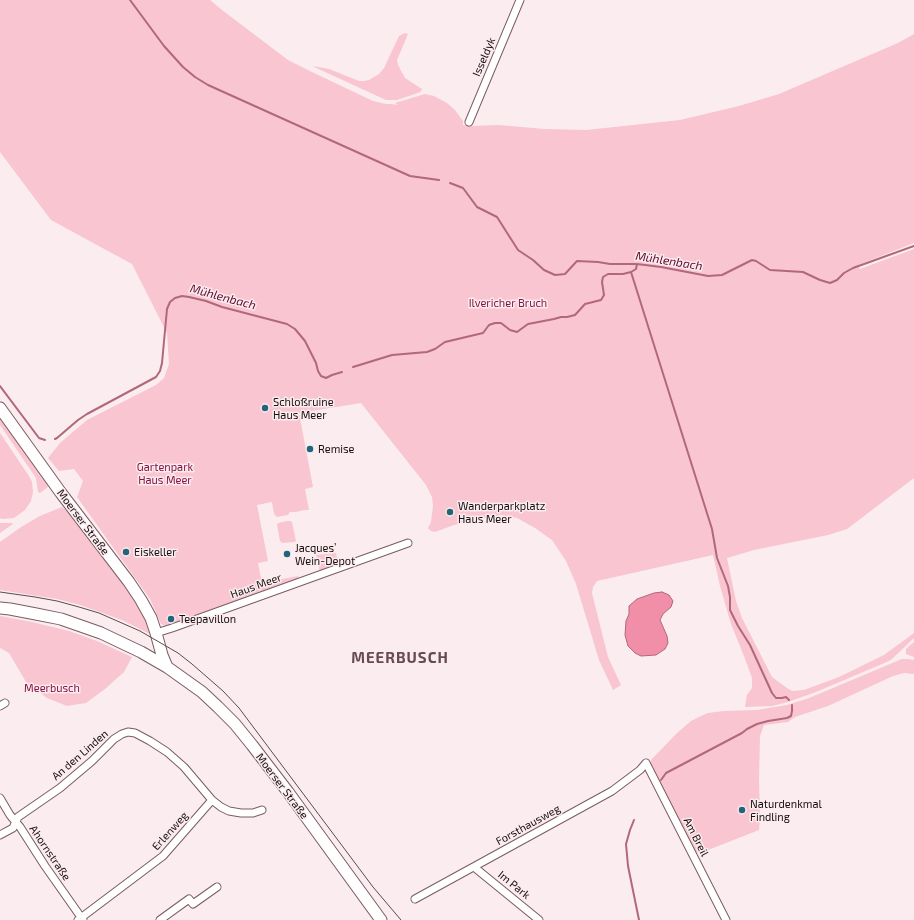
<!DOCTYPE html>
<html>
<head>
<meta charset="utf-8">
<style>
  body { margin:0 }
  canvas { display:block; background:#faecef }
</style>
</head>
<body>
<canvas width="914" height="920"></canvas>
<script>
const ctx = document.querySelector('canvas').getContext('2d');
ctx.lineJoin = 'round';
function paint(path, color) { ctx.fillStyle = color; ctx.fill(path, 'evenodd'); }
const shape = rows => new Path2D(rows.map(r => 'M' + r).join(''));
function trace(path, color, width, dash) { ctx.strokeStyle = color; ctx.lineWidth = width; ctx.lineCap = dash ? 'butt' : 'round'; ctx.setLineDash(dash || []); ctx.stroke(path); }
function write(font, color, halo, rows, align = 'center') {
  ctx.font = font + ' "Exo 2",sans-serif'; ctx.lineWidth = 3; ctx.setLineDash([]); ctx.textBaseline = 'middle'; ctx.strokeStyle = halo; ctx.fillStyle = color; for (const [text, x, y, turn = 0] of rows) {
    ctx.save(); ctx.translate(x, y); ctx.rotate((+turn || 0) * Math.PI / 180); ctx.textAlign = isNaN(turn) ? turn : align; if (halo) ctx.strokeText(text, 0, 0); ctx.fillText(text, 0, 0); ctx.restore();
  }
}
paint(shape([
  [0,0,210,0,222,10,288,60,314,73,373,101,386,104,391,104,398,105,395,103,425,94,434,96,447,103,455,110,463,121,463,125,472,126,499,125,544,129,586,130,680,120,739,106,779,94,898,43,914,34,914,243,858,265,860,269,914,249,914,478,847,529,828,535,754,550,727,558,736,601,742,618,772,677,787,688,792,691,804,690,839,677,884,655,914,633,914,638,893,658,889,661,816,692,788,702,772,706,745,707,747,695,752,688,752,678,744,656,731,624,720,586,713,555,597,581,593,587,592,593,608,657,621,685,613,690,599,660,576,584,566,561,552,540,535,528,517,518,501,515,476,519,451,526,435,532,431,531,428,528,431,522,433,506,432,497,426,485,361,403,299,413,313,487,305,489,309,510,304,510,296,512,290,512,288,515,277,517,274,514,272,502,257,505,268,561,258,563,262,583,298,576,300,581,168,627,161,624,150,599,77,497,83,481,74,469,59,471,48,458,60,443,87,420,156,385,164,378,169,364,167,333,132,264,51,220,0,152],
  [405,33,408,34,397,60,398,65,405,78,422,89,422,90,420,92,412,95,397,100,386,100,312,66,329,69,359,81,364,81,369,80,379,74,384,68,399,36],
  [0,416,49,486,40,493,38,492,36,478,0,425],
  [0,433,29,476,32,482,33,492,31,501,25,510,14,518,2,519,0,518],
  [62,507,68,512,126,585,144,614,152,635,124,621,100,612,80,605,57,599,0,590,0,542,21,527,40,516],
  [287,521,290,521,292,522,296,541,294,542,282,543,280,541,277,525,278,523],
  [0,523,12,523,13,524,0,533],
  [336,553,339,566,320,572,316,555],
  [0,616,32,622,69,631,97,641,132,657,124,672,105,689,86,703,67,706,47,698,26,682,9,653,0,648],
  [914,642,914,657,906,654,906,649],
  [902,659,908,659,914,660,914,674,904,673,893,676,828,706,795,717,788,722,764,725,760,736,759,778,760,819,759,830,703,852,695,853,651,768,651,760,677,733,691,721,699,717,708,713,724,711,757,710,787,705,809,698]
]), '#f9c5d1');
const water = shape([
  [662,592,669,595,673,601,671,607,663,614,660,620,667,636,668,643,665,649,656,655,641,656,635,653,628,646,625,635,626,621,629,614,629,606,637,599,654,593,662,592]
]);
paint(water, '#f28fa8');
trace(water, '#b1687a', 1);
trace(shape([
  [130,0,164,46,183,67,195,77,208,85,410,176,439,180],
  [450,183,463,188,477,207,497,217,518,250,533,260,544,270,555,275,565,274,577,261,598,262,610,264,637,264,661,267,708,276,722,275,752,260,756,261,770,270,803,272,820,280,830,283,837,280,844,273,853,268,914,246],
  [631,272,712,529,717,558,728,586,730,597,730,610,738,626,750,645,772,693,776,698,782,698,786,697,789,700],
  [353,367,392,355,427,352,435,349,445,342,483,333,489,325,495,323,501,323,510,330,517,332,528,324,554,319,561,317,567,317,575,315,585,304,601,300,604,295,602,282,603,277,608,274,623,274,631,272,636,269,637,264],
  [0,386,39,438,45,440],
  [55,439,57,438,78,420,87,414,156,377,160,371,162,363,167,309,170,302,175,298,182,296,189,297,206,301,222,307,287,324,295,329,305,341,316,363,318,371,321,376,326,378,332,375,342,372],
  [661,780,666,773,742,733,747,729,757,724,768,721,787,718,791,716,792,711,792,705],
  [634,820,630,830,626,844,628,866,639,920]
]), '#b1687a', 2);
const minor = shape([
  [469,122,520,0],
  [156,633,172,628,408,543],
  [0,706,5,703],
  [0,798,10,815,20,827,45,866,83,920],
  [0,835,13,828,18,817,60,788,92,761,114,739,122,734,128,732,135,733,150,741,167,752,184,767,212,800,221,807,229,811,241,813,253,813,262,810],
  [474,867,539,920],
  [415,899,612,791,640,770,646,763,726,920],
  [78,920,163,856,212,800],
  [160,920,189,899,193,904,217,887]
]);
const secondary = shape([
  [0,408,61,493,129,582,141,600,151,618,156,633,162,655,167,667],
  [0,608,10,609,36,614,61,619,101,633,141,652,167,667,202,692,218,707,235,724,252,745,288,792,381,920]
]);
trace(minor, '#7a5c62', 9);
trace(secondary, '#7a5c62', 13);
trace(minor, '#fff', 7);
trace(secondary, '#fff', 11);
trace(shape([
  [0,592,35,597,57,601,79,607,99,613,140,631,178,653,192,664,223,691,239,708,373,887,401,920]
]), '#584c4e', 1);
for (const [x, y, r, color] of [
  [265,408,4,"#226478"],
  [310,449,4,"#226478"],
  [450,512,4,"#226478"],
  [126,552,4,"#226478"],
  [287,554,4,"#226478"],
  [171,619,4,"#226478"],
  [742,810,4,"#226478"]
]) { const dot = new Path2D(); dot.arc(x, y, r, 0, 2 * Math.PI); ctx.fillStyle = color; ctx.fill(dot); trace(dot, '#faecef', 1.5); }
write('11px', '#180d0f', '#faecef', [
  ["Isseldyk",484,57,-67],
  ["Moerser Straße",83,522,53],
  ["Haus Meer",256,586,-20],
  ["An den Linden",80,755,-41],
  ["Moerser Straße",282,786,53],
  ["Forsthausweg",528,825,-29],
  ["Erlenweg",170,831,-48],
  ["Am Breil",696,837,63],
  ["Ahornstraße",50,853,56],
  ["Im Park",514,885,39]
]);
write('11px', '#881242', '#faecef', [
  ["Ilvericher Bruch",508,303],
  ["Gartenpark",165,467],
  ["Haus Meer",165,480],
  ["Meerbusch",52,688]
]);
write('11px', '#180d0f', '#faecef', [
  ["Schloßruine",273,402],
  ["Haus Meer",273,415],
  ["Remise",318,449],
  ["Wanderparkplatz",458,506],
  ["Haus Meer",458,519],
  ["Jacques’",295,548],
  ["Wein-Depot",295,561],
  ["Eiskeller",134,552],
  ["Teepavillon",179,619],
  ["Naturdenkmal",750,804],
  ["Findling",750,817]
], 'left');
write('italic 12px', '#630a2e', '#faecef', [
  ["Mühlenbach",669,261,9],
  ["Mühlenbach",223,297,15]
]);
ctx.letterSpacing = '1px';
write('bold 15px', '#674b51', '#faecef', [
  ["MEERBUSCH",400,658]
]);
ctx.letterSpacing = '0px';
</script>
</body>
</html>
